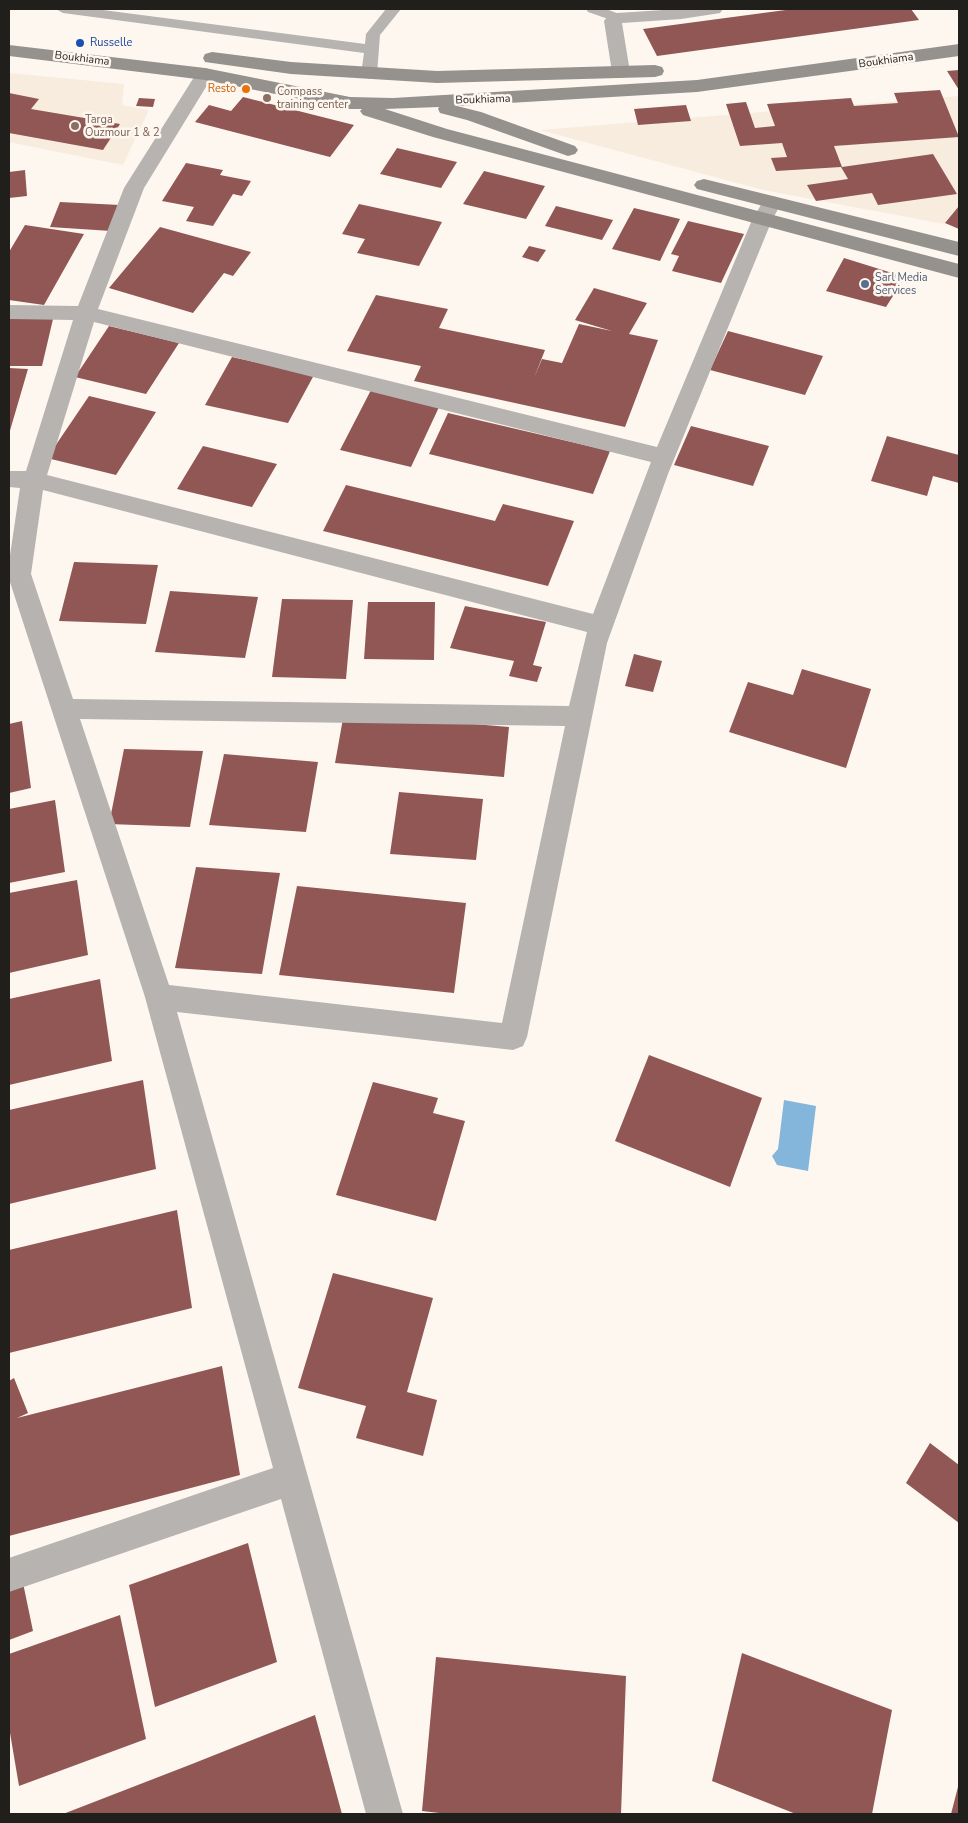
<!DOCTYPE html>
<html>
<head>
<meta charset="utf-8">
<style>
  body { margin:0 }
  #map { position:relative; width:968px; height:1823px; overflow:hidden; background:#fef7f0; font-family:"Nunito Sans",sans-serif }
  canvas { display:block }
  .frame { position:absolute; inset:0; border:10px solid #211f1c; pointer-events:none }
</style>
</head>
<body>
<div id="map">
<canvas width="968" height="1823"></canvas>
<div class="frame"></div>
</div>
<script>
const ctx = document.querySelector('canvas').getContext('2d');
ctx.lineJoin = 'round';
function paint(path, color) { ctx.fillStyle = color; ctx.fill(path, 'evenodd'); }
const shape = rows => new Path2D(rows.map(r => 'M' + r).join(''));
function trace(path, color, width, dash) { ctx.strokeStyle = color; ctx.lineWidth = width; ctx.lineCap = dash ? 'butt' : 'round'; ctx.setLineDash(dash || []); ctx.stroke(path); }
function write(font, color, halo, rows, align = 'center') {
  ctx.font = font + ' "Nunito Sans",sans-serif'; ctx.lineWidth = 5; ctx.setLineDash([]); ctx.textBaseline = 'middle'; ctx.strokeStyle = halo; ctx.fillStyle = color; for (const [text, x, y, turn = 0] of rows) {
    ctx.save(); ctx.translate(x, y); ctx.rotate((+turn || 0) * Math.PI / 180); ctx.textAlign = isNaN(turn) ? turn : align; if (halo) ctx.strokeText(text, 0, 0); ctx.fillText(text, 0, 0); ctx.restore();
  }
}
paint(shape([
  [9,73,124,84,122,105,149,110,123,165,9,142],
  [959,96,959,211,944,224,763,190,540,130]
]), '#f7ecde');
paint(shape([
  [784,1100,816,1106,808,1171,777,1165,772,1156,778,1149]
]), '#84b6dc');
paint(shape([
  [793,9,911,9,919,20,657,56,643,29],
  [959,70,959,90,947,71],
  [940,90,959,137,834,146,842,167,933,154,957,194,878,205,872,193,816,201,807,185,848,179,841,167,776,171,771,158,787,157,782,143,740,146,726,104,746,102,755,128,775,126,767,104,851,98,854,106,898,103,894,93],
  [9,93,39,99,31,109,120,124,103,150,9,133],
  [243,97,354,125,330,157,195,122,209,105,231,111],
  [139,98,155,99,153,107,136,106],
  [686,105,691,121,638,125,634,109],
  [397,148,457,162,441,188,380,174],
  [186,163,223,170,220,175,251,181,242,196,233,194,213,226,186,221,194,207,162,201],
  [25,170,27,196,9,198,9,172],
  [484,171,545,186,526,219,463,204],
  [60,202,120,205,111,231,50,227],
  [359,204,442,222,419,266,357,253,365,239,342,234],
  [556,206,613,220,602,240,545,226],
  [959,206,959,229,945,223],
  [634,208,680,219,660,261,612,249],
  [688,221,744,234,721,283,672,271,679,256,671,254],
  [25,225,84,234,44,305,9,300,9,252],
  [160,227,251,252,233,276,224,273,193,313,109,288],
  [529,246,546,250,538,262,522,257],
  [844,258,905,277,886,307,826,291],
  [594,288,647,303,629,334,658,340,625,427,414,381,421,366,347,351,376,295,448,309,439,328,545,350,534,378,542,359,562,363,579,324,612,331,575,320],
  [9,319,53,319,42,366,9,366],
  [109,326,179,343,146,394,75,377],
  [728,331,823,356,805,395,710,370],
  [232,357,314,375,288,423,205,405],
  [9,368,28,369,9,434],
  [371,390,440,405,411,467,340,450],
  [89,396,156,412,116,475,47,458],
  [448,413,610,451,593,494,429,454],
  [691,426,769,446,753,486,674,465],
  [887,436,959,455,959,483,933,476,927,496,871,481],
  [203,446,277,464,252,507,177,489],
  [346,485,495,521,503,504,574,521,548,586,323,531],
  [74,562,158,565,146,624,59,621],
  [170,591,258,597,245,658,155,652],
  [282,599,353,600,346,679,272,677],
  [368,602,435,602,434,660,364,659],
  [465,606,546,622,533,665,542,667,537,682,509,676,514,661,450,648],
  [634,654,662,661,653,692,625,686],
  [802,669,871,689,846,768,729,732,748,682,793,695],
  [344,713,509,727,504,777,335,763],
  [22,721,31,788,9,793,9,724],
  [124,749,203,751,190,827,109,824],
  [224,754,318,762,306,832,209,825],
  [399,792,483,799,476,860,390,854],
  [55,800,65,872,9,883,9,809],
  [196,867,280,873,262,974,175,968],
  [77,880,88,955,9,973,9,893],
  [297,886,466,903,454,993,279,975],
  [100,979,112,1061,9,1085,9,999],
  [649,1055,762,1098,730,1187,615,1141],
  [143,1080,156,1169,9,1204,9,1110],
  [373,1082,438,1098,433,1113,465,1121,436,1221,336,1195],
  [177,1210,192,1308,9,1353,9,1250],
  [333,1273,433,1298,407,1392,437,1400,423,1456,356,1438,366,1406,298,1388],
  [222,1366,240,1475,9,1536,9,1381,14,1378,28,1413,17,1418],
  [930,1443,959,1465,959,1523,906,1483],
  [248,1543,277,1662,155,1707,129,1585],
  [23,1583,33,1631,9,1640,9,1589],
  [120,1615,146,1739,19,1786,9,1727,9,1654],
  [742,1653,892,1710,872,1814,796,1814,712,1781],
  [436,1657,626,1676,621,1814,448,1814,422,1811],
  [315,1715,342,1814,63,1814,192,1764],
  [959,1783,959,1814,951,1814]
]), '#905755');
paint(shape([
  [56,9,95,9,365,44,366,34,386,9,401,9,380,35,377,74,369,79,361,74,364,53,63,13,56,9],
  [586,9,606,9,622,15,624,18,617,22,588,12,586,9]
]), '#b6b3b0');
paint(shape([
  [679,9,723,9,720,13,714,14,681,19,622,23,630,72,628,76,621,78,614,76,612,72,604,21,607,17,617,13,679,9],
  [205,68,212,70,214,74,144,188,98,309,657,447,752,220,765,198,772,196,779,198,782,202,772,220,668,474,607,643,527,1037,523,1046,513,1050,177,1012,403,1814,366,1814,281,1499,9,1592,9,1558,273,1468,145,997,9,579,9,562,20,488,9,487,9,471,26,471,73,320,9,319,9,305,78,306,124,188,196,74,198,70,205,68],
  [94,322,651,462,593,614,47,475,94,322],
  [43,490,587,632,569,706,73,699,31,574,43,490],
  [80,719,565,726,502,1023,169,985,80,719]
]), '#b6b3b0');
paint(shape([
  [959,44,959,56,697,92,457,106,481,112,575,146,578,150,575,154,568,156,467,120,440,113,438,109,439,107,385,109,447,129,959,264,959,278,433,137,363,115,360,111,362,109,350,109,205,80,9,56,9,45,205,68,350,97,393,98,697,80,959,44],
  [212,52,291,62,437,71,655,65,662,67,664,71,662,75,655,77,437,83,291,74,205,62,203,58,205,54,212,52],
  [704,179,959,242,959,256,697,189,694,185,697,181,704,179]
]), '#95918d');
for (const [x, y, r, color] of [
  [80,43,5,"#1a4fb4"],
  [246,89,5,"#e8710a"],
  [267,98,5,"#8d6e63"],
  [75,126,5,"#8d6e63"],
  [865,284,5,"#5c6f8a"]
]) { const dot = new Path2D(); dot.arc(x, y, r, 0, 2 * Math.PI); ctx.fillStyle = color; ctx.fill(dot); trace(dot, '#fef7f0', 2); }
write('11px', '#164399', '#fef7f0', [
  ["Russelle",90,43]
], 'left');
write('11px', '#211f1c', '#fef7f0', [
  ["Boukhiama",82,59,7],
  ["Boukhiama",886,61,-8],
  ["Boukhiama",483,100,-2]
]);
write('11px', '#c56008', '#fef7f0', [
  ["Resto",236,89]
], 'right');
write('11px', '#785e54', '#fef7f0', [
  ["Compass",277,92],
  ["training center",277,105],
  ["Targa",85,120],
  ["Ouzmour 1 & 2",85,133]
], 'left');
write('11px', '#4e5e75', '#fef7f0', [
  ["Sarl Media",875,278],
  ["Services",875,291]
], 'left');
</script>
</body>
</html>
